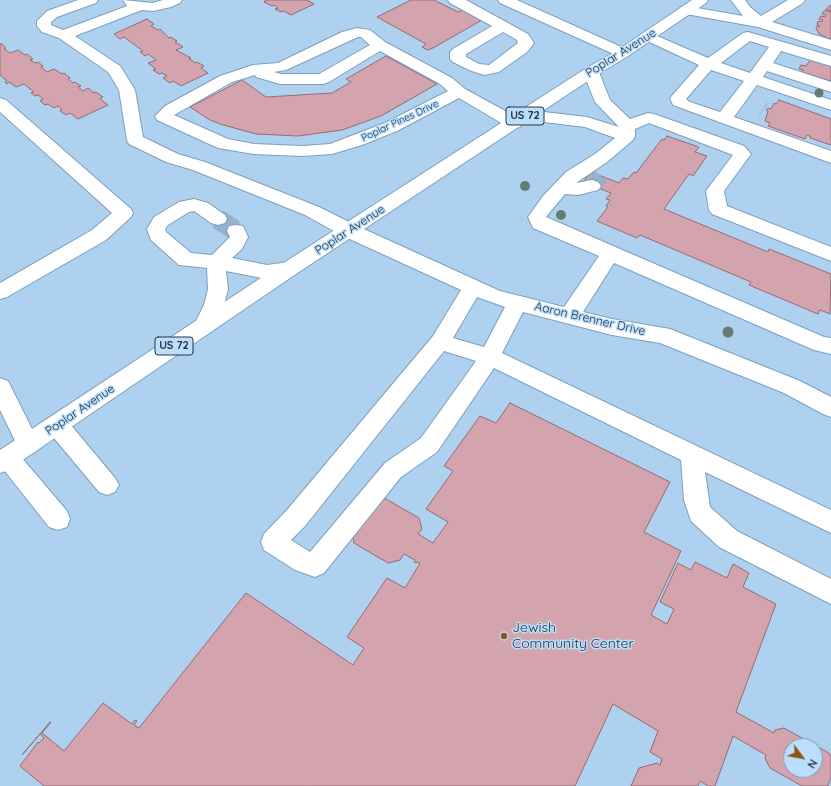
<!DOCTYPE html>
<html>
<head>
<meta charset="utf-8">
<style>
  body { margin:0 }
  #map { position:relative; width:831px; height:786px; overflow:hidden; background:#aed1f0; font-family:Quicksand,sans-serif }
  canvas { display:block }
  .north { position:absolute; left:783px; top:738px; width:40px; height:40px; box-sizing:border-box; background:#bbdefd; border:1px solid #7f9ab1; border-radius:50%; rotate:122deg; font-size:11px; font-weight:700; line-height:16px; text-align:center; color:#263440 }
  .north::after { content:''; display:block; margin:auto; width:14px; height:18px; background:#8e550d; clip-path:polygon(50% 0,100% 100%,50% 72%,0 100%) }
</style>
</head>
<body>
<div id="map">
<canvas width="831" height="786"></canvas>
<div class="north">N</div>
</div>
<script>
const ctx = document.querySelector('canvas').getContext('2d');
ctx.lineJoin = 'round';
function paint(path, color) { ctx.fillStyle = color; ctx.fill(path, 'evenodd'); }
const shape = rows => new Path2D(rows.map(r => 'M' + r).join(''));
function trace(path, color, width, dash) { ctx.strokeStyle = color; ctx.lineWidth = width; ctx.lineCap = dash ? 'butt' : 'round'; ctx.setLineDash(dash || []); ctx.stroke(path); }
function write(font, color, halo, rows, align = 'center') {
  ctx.font = font + ' Quicksand,sans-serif'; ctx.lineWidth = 3; ctx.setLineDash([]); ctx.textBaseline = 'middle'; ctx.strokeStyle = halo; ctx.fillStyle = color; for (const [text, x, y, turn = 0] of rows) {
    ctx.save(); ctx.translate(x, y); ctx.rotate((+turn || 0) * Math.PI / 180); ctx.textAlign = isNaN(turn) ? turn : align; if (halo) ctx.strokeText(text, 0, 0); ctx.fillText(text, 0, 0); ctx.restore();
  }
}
const building = shape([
  [265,0,307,0,314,4,291,15,284,11,281,12,275,9,278,8,274,5,272,6,264,2,266,1,265,0],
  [411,0,434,0,458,12,463,10,482,20,433,48,427,50,422,47,426,44,377,17,411,0],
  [831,5,831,39,830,39,819,34,816,28,817,26,820,26,817,25,818,21,822,22,823,20,819,19,821,16,825,17,826,15,822,14,825,10,829,12,831,11,826,9,831,5],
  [147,19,154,24,151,26,158,30,160,29,169,38,171,37,177,41,175,42,183,47,176,50,191,58,189,59,196,63,197,62,204,66,201,68,208,73,181,86,173,81,170,83,163,78,167,76,162,73,159,74,153,70,156,69,148,63,156,60,148,54,145,56,140,52,143,51,124,37,120,39,114,34,147,19],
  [0,44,2,44,6,48,4,49,10,53,18,50,25,55,27,54,33,59,30,60,35,63,38,62,43,66,41,67,47,72,54,69,62,74,64,73,70,78,68,79,73,83,75,82,81,86,78,87,83,91,88,88,94,93,96,92,103,97,100,99,108,105,78,119,70,113,66,115,60,111,62,109,58,106,54,108,48,104,45,105,40,101,43,99,38,95,35,96,31,93,34,92,24,84,16,87,9,82,7,84,5,82,7,81,0,75,0,44],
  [386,56,437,84,381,116,342,130,298,136,256,134,220,124,210,120,190,107,242,80,266,97,332,93,351,82,346,79,386,56],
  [811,59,831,65,831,81,802,72,803,70,799,69,801,65,806,66,811,59],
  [779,100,831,119,831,145,810,138,811,137,807,135,805,139,768,126,770,123,765,121,768,111,766,110,768,108,771,109,774,103,776,104,779,100],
  [667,136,699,147,695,152,707,156,693,176,689,174,664,209,768,252,769,249,831,274,830,314,820,310,818,314,749,285,751,282,640,235,637,238,597,221,608,207,606,206,610,200,606,199,611,193,583,182,591,172,619,183,623,178,628,179,634,172,636,173,662,139,664,140,667,136],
  [510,403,670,482,644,532,681,551,651,615,667,624,674,609,660,602,678,563,691,570,695,562,727,578,733,564,749,573,743,587,776,604,736,712,774,733,775,730,784,728,829,753,831,757,831,777,828,786,802,786,770,768,765,758,766,755,733,736,715,786,708,786,700,781,698,786,631,786,639,768,657,763,660,765,662,759,650,752,658,731,613,704,575,786,44,786,20,766,38,742,39,743,44,738,40,734,22,755,50,722,51,722,42,733,64,751,103,703,132,724,135,720,137,721,134,725,139,728,246,593,353,665,364,648,347,637,387,578,405,588,420,563,417,562,416,563,414,562,415,560,404,554,400,560,388,563,354,543,352,532,374,502,386,499,419,518,422,529,418,534,433,543,448,522,426,509,453,471,444,466,480,416,496,423,510,403],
  [791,746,815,746,815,770,791,770,791,746]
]);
paint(building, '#d3a4ad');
trace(building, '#956a73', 1);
trace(shape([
  [592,186,601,176]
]), '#93b2cd', 16, [16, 8]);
trace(shape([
  [218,219,236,231]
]), '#93b2cd', 20, [20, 10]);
const minor = shape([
  [78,0,98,0,96,3,57,17,51,22,51,25,63,30,127,6,123,0,153,3,163,0,182,0,180,3,171,7,153,11,142,10,75,36,120,66,122,69,135,90,143,137,178,154,205,162,319,207,355,225,500,291,564,307,599,256,533,228,528,217,543,196,566,172,595,154,615,138,585,127,520,119,518,115,520,111,526,110,587,117,619,127,595,102,583,72,585,69,591,67,597,69,599,72,610,100,630,119,648,113,654,114,744,146,751,154,724,191,727,206,831,247,831,261,712,214,709,210,706,191,733,155,649,123,635,129,635,136,633,140,607,162,576,183,592,180,598,182,601,186,598,190,578,195,565,194,546,217,824,337,831,338,831,354,814,350,614,263,583,312,612,319,670,329,800,381,831,397,831,417,823,414,784,393,660,343,612,335,523,312,502,353,831,510,831,533,705,472,710,507,737,531,831,579,831,604,719,547,691,521,684,500,681,460,494,368,437,452,401,477,324,573,315,577,295,570,264,550,261,542,264,534,287,510,433,336,461,290,341,235,305,215,193,170,166,162,129,144,127,140,119,90,108,72,59,38,42,32,37,26,37,21,47,11,78,0],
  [477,297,505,307,484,347,453,338,477,297],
  [444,351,476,361,421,438,385,463,310,552,291,540,305,526,444,351],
  [448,0,466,0,528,34,534,43,527,52,499,72,484,75,469,70,453,62,450,59,450,52,453,49,492,26,450,3,448,0],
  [503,32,517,40,518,43,489,65,479,64,466,57,466,54,503,32],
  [498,0,517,0,628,50,631,53,628,56,623,58,618,56,500,3,498,0],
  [731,0,745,0,750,7,761,16,788,0,805,0,803,3,772,22,831,40,831,50,758,27,686,14,681,13,679,10,681,7,686,6,743,16,731,0],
  [357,28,370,30,385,42,452,78,465,89,520,119,522,123,520,127,514,128,508,127,459,98,397,131,362,145,332,154,303,156,254,154,218,148,157,120,155,116,165,106,220,76,253,65,278,63,342,32,357,28],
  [358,37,361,37,370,45,319,74,281,74,274,72,286,70,358,37],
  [380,51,440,84,448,91,385,123,330,144,303,146,254,144,228,139,174,115,232,82,255,75,256,77,280,84,323,84,329,82,380,51],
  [648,32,708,58,743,33,748,32,831,56,831,66,781,51,773,63,831,82,831,92,767,71,763,77,831,100,831,110,757,85,734,117,831,151,831,163,673,105,670,98,699,65,643,39,641,36,643,33,648,32],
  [750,41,769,47,750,73,721,63,750,41],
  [711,70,744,81,720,112,690,102,686,99,711,70],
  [0,98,6,100,131,209,133,213,131,217,106,240,7,297,0,299,0,283,92,230,112,213,0,112,0,98],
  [194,199,208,203,225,215,227,219,225,223,218,225,211,223,194,211,189,212,168,225,165,229,166,232,191,253,212,255,230,237,227,231,229,226,236,225,243,226,248,237,242,249,232,258,267,265,289,262,296,264,299,269,296,274,267,279,226,271,228,289,224,305,210,333,203,335,196,333,193,327,204,305,208,289,207,268,179,265,151,240,147,229,154,217,179,202,194,199],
  [0,378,8,381,36,437,40,444,36,451,28,454,20,451,0,410,0,378],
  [57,416,65,418,115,478,119,485,115,492,107,495,99,492,49,432,46,425,49,418,57,416],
  [8,448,16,451,67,511,70,519,67,527,58,530,49,527,0,465,0,451,8,448]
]);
const major = shape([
  [692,0,708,0,706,3,628,56,597,75,296,274,8,470,0,473,0,450,282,264,585,69,618,50,692,0]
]);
trace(minor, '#7d9fbc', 2);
trace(major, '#7d9fbc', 2);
trace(shape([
  [759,115,769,101]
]), '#7f9ab3', 2, [0.5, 2]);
paint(minor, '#fff');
paint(major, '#fff');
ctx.fillStyle = '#657c75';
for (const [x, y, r] of [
  [819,93,4.5],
  [525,186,5],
  [561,215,5],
  [728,332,5.5]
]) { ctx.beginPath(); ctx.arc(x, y, r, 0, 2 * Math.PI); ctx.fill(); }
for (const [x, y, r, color] of [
  [504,636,4,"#8e550d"]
]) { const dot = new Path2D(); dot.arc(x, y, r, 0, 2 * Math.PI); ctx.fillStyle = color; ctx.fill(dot); trace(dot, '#bbdefd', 1.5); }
write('10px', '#263440', '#bbdefd', [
  ["Poplar Pines Drive",400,121,-25]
]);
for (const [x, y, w] of [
  [525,116,38],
  [174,346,38]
]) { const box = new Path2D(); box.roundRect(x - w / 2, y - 9, w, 18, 3); ctx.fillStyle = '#bbdefd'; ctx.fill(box); trace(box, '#263440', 1); }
write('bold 11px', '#263440', null, [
  ["US 72",525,116],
  ["US 72",174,346]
]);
write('12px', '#263440', '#bbdefd', [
  ["Poplar Avenue",621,53,-32],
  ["Poplar Avenue",350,230,-33],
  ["Aaron Brenner Drive",590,319,13],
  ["Poplar Avenue",80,410,-34]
]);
write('14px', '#263440', '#bbdefd', [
  ["Jewish",512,628],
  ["Community Center",512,644]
], 'left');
</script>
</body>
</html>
